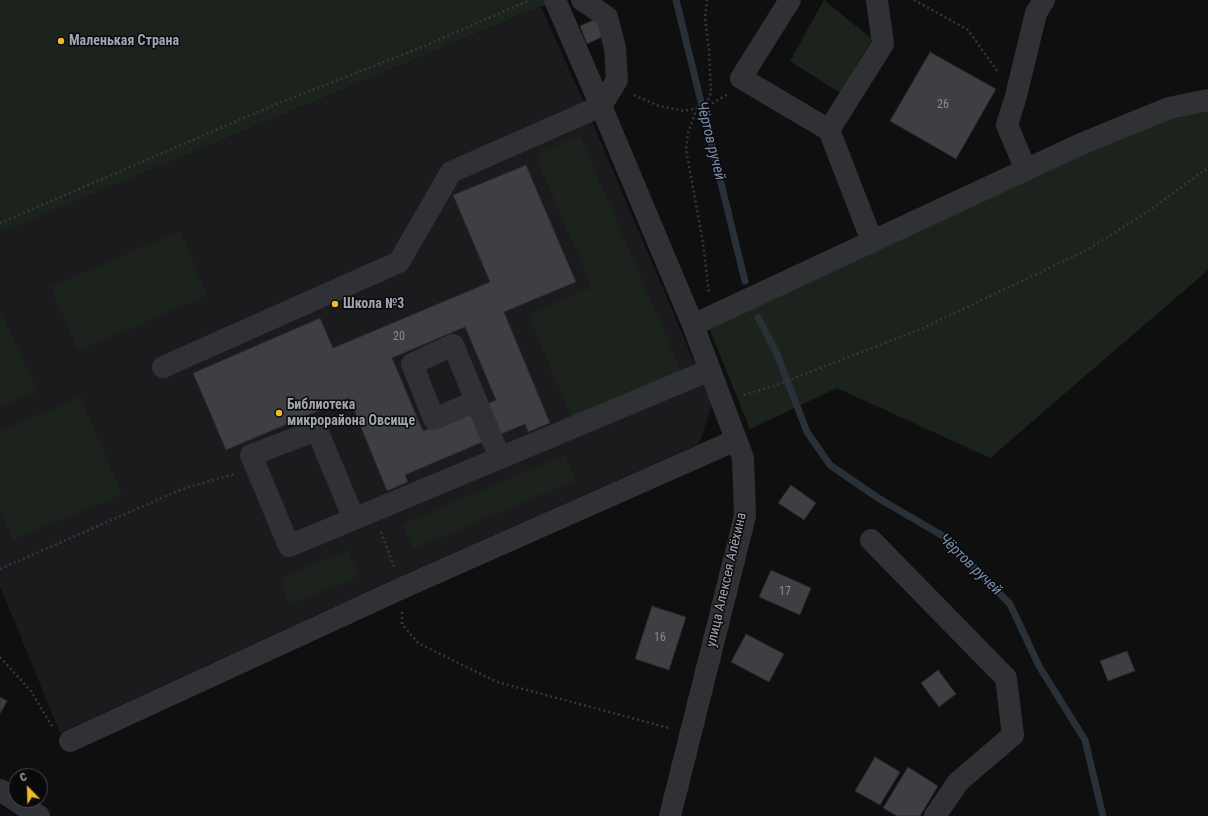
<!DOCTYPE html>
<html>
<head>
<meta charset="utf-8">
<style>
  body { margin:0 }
  #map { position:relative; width:1208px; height:816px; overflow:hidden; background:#0f0f10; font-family:"Roboto Condensed",sans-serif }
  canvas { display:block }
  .north { position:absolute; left:8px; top:768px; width:40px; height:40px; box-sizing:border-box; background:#0a0a0b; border:1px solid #46484d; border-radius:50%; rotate:337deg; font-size:11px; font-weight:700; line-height:16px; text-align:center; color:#a1a4b1 }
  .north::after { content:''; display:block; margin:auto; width:14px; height:18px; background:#ebbd2d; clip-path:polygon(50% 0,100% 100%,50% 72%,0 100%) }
</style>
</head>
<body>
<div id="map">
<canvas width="1208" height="816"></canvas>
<div class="north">С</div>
</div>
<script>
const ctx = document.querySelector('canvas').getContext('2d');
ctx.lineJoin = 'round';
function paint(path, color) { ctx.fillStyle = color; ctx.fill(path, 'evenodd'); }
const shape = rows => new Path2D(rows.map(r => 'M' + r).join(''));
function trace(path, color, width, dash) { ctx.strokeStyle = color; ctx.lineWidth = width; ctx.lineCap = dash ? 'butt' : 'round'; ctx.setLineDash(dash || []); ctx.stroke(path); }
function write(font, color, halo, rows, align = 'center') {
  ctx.font = font + ' "Roboto Condensed",sans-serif'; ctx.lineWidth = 3; ctx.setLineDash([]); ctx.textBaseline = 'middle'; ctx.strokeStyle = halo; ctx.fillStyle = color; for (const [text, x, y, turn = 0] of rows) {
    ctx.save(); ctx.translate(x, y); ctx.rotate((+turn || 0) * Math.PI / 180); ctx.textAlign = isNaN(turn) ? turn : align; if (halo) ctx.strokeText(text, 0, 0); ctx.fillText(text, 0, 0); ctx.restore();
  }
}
paint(shape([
  [541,7,588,112,712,404,699,444,399,577,60,733,0,586,0,233]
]), '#1b1b1d');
paint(shape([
  [0,0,557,0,0,233],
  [824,0,872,39,840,93,790,61],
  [1208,107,1208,270,990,458,837,388,750,429,709,328,1168,114],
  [580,136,681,371,572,417,528,315,592,287,535,155],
  [180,231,207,295,78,351,51,287],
  [0,310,37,391,0,408],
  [80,397,122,494,13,540,0,509,0,431],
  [565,455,576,480,413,549,402,524],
  [347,550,358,576,290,605,279,579]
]), '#1c231d');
trace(shape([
  [676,0,745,281],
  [758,317,777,354,807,432,830,465,878,498,943,536,1010,604,1039,666,1085,740,1103,816]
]), '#293038', 7);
const building = shape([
  [596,19,604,36,587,44,580,26,596,19],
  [930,52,996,89,956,159,890,121,930,52],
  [526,165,576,282,504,312,550,423,528,432,525,424,405,475,408,482,387,491,349,398,226,450,193,373,320,318,333,348,490,282,453,195,526,165],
  [465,327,496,400,423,431,392,358,465,327],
  [791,485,816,503,804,520,778,503,791,485],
  [771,570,811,588,800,615,759,597,771,570],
  [652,606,686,617,669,670,635,659,652,606],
  [746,634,784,654,769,682,731,662,746,634],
  [1127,651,1135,671,1108,681,1100,661,1127,651],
  [938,670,956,694,939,707,921,683,938,670],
  [0,697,7,701,0,714,0,697],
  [875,757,900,772,880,805,855,791,875,757],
  [908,767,938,786,920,816,897,816,883,808,908,767]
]);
paint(building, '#3e3f43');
trace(building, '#29292c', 1);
trace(shape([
  [914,0,968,30,998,72],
  [634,95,659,106,684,111,697,108,707,102,711,93,709,50,705,18,707,0],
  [707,102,713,103,728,94],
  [697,108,688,133,686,149,703,243,709,294],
  [0,223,279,103,422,47,530,0],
  [744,395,782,383,921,329,1087,250,1147,212,1208,168],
  [381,532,394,567],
  [0,569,182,489,235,474],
  [402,612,402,624,418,643,497,682,669,728],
  [0,657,31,691,53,728]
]), '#36373c', 2.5, [2, 3]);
trace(shape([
  [555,0,601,106],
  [582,0,607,17,615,48,617,80,601,106],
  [790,0,741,78,829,130,883,44,877,0],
  [829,130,872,241],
  [1026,170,1007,125,1016,96,1036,13,1044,0],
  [693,325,1081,144,1169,108,1208,100],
  [163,367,399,262,451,172,601,106,693,325,743,458,745,516,670,816],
  [476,401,434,419,412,364,453,345,500,458],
  [354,519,317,430,251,455,289,546,373,511,710,370],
  [871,540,1006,678,1013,735,958,782,935,816],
  [70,741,402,588,736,440],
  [0,790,39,816]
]), '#303135', 22);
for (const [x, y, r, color] of [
  [61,41,4,"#ebbd2d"],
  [335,304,4,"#ebbd2d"],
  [279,413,4,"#ebbd2d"]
]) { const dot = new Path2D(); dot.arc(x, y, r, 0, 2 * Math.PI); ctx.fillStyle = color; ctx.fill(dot); trace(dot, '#0a0a0b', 1.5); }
write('12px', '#888b96', null, [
  ["26",943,105],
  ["20",399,337],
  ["17",785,592],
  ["16",660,638]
]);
write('bold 14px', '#a1a4b1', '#0a0a0b', [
  ["Маленькая Страна",69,41],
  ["Школа №3",343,304],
  ["Библиотека",287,405],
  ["микрорайона Овсище",287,421]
], 'left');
write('14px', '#a1a4b1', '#0a0a0b', [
  ["улица Алексея Алёхина",727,580,-77]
]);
write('italic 15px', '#788eac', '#0a0a0b', [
  ["Чёртов ручей",710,141,76],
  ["Чёртов ручей",970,565,44]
]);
</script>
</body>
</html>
